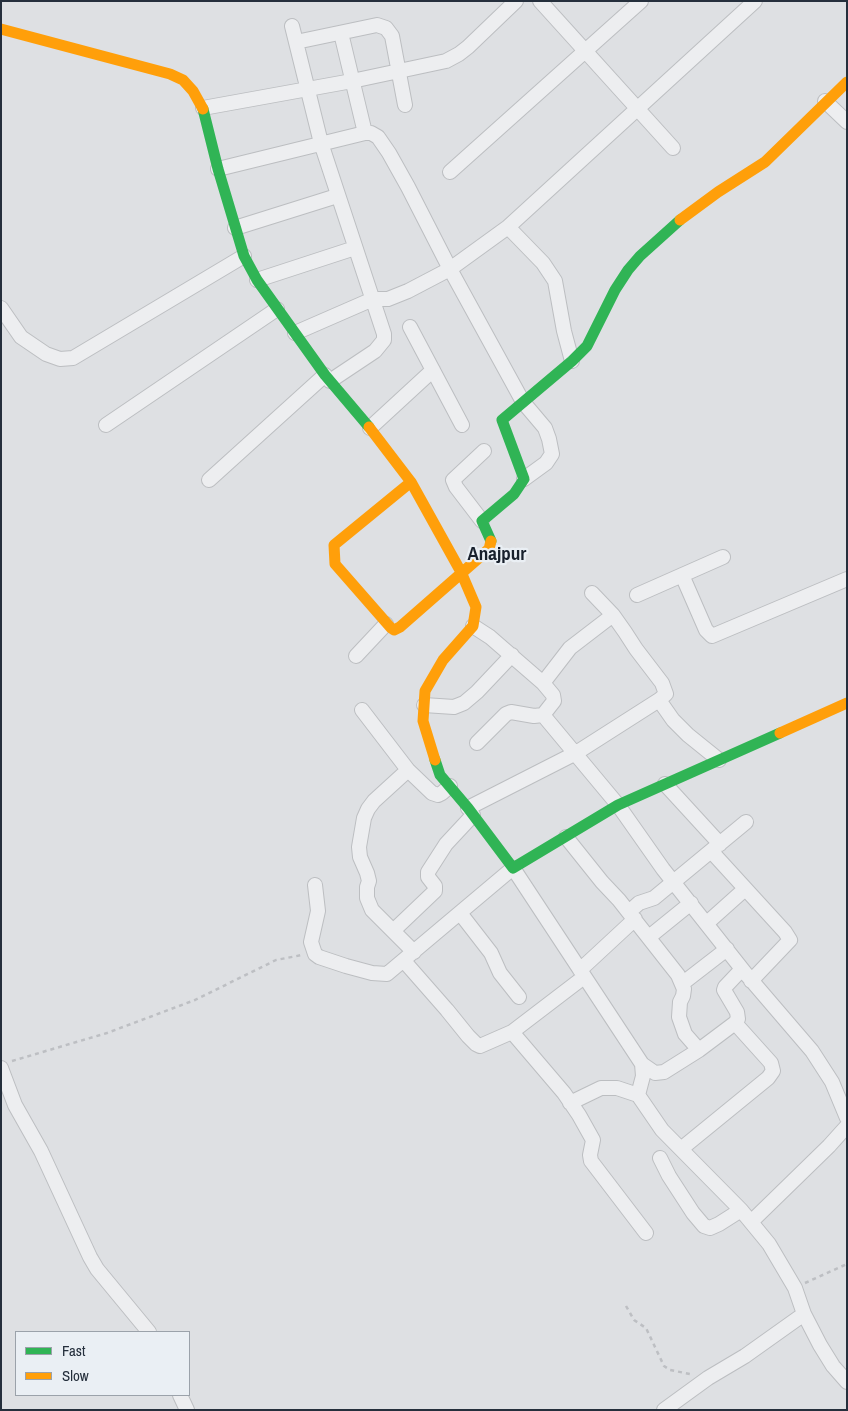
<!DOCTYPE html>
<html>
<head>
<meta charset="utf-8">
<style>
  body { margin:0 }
  #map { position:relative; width:848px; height:1411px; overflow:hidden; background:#dee0e3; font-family:"Archivo Narrow",sans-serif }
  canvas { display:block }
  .frame { position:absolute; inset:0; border:2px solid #252f3c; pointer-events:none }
  .legend { position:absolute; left:15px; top:1331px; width:175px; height:65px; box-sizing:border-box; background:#eaeff4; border:1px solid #9ba2aa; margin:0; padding:6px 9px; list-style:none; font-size:15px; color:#252f3c }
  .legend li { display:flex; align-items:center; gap:10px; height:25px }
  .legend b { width:25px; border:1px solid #9ba2aa }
</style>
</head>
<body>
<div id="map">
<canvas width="848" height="1411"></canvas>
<div class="frame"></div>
<ul class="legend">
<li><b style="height:6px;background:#30b455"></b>Fast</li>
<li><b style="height:6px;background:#ff9f0a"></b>Slow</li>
</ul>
</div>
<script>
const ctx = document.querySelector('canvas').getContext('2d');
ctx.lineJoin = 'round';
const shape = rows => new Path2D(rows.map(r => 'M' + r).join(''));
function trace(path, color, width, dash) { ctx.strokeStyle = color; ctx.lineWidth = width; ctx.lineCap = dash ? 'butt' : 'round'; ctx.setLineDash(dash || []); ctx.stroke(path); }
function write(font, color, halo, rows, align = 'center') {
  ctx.font = font + ' "Archivo Narrow",sans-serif'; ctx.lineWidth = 4.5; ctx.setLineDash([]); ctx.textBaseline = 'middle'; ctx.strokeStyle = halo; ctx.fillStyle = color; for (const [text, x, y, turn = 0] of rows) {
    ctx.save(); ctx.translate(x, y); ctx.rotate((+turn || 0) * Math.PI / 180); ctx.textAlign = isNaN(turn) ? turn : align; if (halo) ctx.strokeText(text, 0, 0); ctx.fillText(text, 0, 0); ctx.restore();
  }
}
const street = shape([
  [540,1,673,148],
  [292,26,321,143,384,334,384,340,375,351,330,381],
  [341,33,365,133,371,133,378,137,389,153,408,187,450,269,523,402,545,428,549,439,552,454,546,463,524,479],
  [296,42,377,25,386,28,392,36,405,105],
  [825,101,847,122],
  [203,108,352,81,446,61,459,54,468,47,516,1],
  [218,169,365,133],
  [450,172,641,1],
  [508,227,543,263,555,281,564,331,572,361],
  [235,228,337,196],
  [257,280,355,248],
  [1,308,21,337,46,354,60,359,73,358,244,256],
  [410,327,462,425],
  [295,333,373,299,388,299,408,291,450,269,508,227,755,1],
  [106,425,277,309],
  [370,428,433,370],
  [209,480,325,375],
  [482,521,456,487,453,480,484,451],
  [682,575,706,630,712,636,847,579],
  [637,595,723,557],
  [473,626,490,637,543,683],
  [356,656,386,624],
  [659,700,673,720,688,735,719,760],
  [424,705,454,707,464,703,477,692,512,655],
  [362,710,408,770,432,793,438,795,442,793,450,786],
  [543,715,554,701,553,695,543,683,570,648,613,615],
  [477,743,506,714,511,712,534,716,543,715,618,805,663,869,746,974,812,1051,832,1082,847,1118],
  [408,770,374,801,368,809,364,818,359,847,360,857,367,873,369,881,367,887,367,898,372,910,414,952],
  [665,784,720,844],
  [468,808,576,753,659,700,666,694,662,683,636,649,625,632,613,615,592,593],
  [566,837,602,882,619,900,678,975,684,989,683,996,680,1002,679,1017,685,1034,699,1050],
  [711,851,785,932,790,940,751,981],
  [315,885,318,911,311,942,315,954,319,957,346,966,372,973,387,974,513,868,642,1064,655,1073,664,1072,699,1050,735,1023,738,1019,737,1012,724,990,725,987,742,969],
  [629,912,639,903,654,898,746,822],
  [460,913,491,953,500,973,519,997],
  [707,923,745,889],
  [393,931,435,891,435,886,428,877,428,872,446,844,473,815],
  [649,937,691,903],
  [404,961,447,1010,468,1036,476,1044,480,1046,512,1032,584,977],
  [580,970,635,919],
  [683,983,727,949],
  [512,1032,564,1093,579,1115,593,1140,590,1155,591,1161,646,1233],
  [1,1068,15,1105,41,1151,90,1257,97,1269,149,1332],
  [638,1095,643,1076,642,1064],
  [570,1103,601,1088,617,1088,638,1095,662,1130,741,1210,769,1244,795,1288,804,1314,820,1345,833,1366,847,1382],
  [681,1149,768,1078,773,1071,771,1063,735,1023],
  [660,1158,669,1176,693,1213,704,1226,710,1228,719,1224,741,1210],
  [751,1222,829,1146,847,1126],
  [180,1395,187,1410],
  [664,1410,708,1378,745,1356,804,1314]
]);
trace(street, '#bcbec1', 16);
trace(shape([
  [12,1061,107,1033,195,1000,276,960,302,955],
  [805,1283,847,1264],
  [626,1306,634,1320,646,1328,664,1366,670,1370,690,1374]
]), '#bdbfc3', 2.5, [4, 4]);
trace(street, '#edeef0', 14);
trace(shape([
  [203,109,218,169,244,256,257,280,325,375,369,427],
  [491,541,482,521,514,494,524,479,502,420,572,361,587,346,615,290,628,270,640,256,680,220],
  [435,760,440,775,468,808,513,868,618,805,780,733]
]), '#30b455', 11);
trace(shape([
  [1,29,170,74,183,80,193,91,203,109],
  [680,220,718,192,765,162,847,82],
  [369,427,411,482,461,572,476,607,473,626,443,660,425,691,423,721,435,760],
  [411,482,334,545,335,564,391,628,394,630,400,627,489,549,491,541],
  [780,733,847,703]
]), '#ff9f0a', 11);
write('bold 19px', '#18202c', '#eaeff4', [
  ["Anajpur",497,555]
]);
</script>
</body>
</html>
